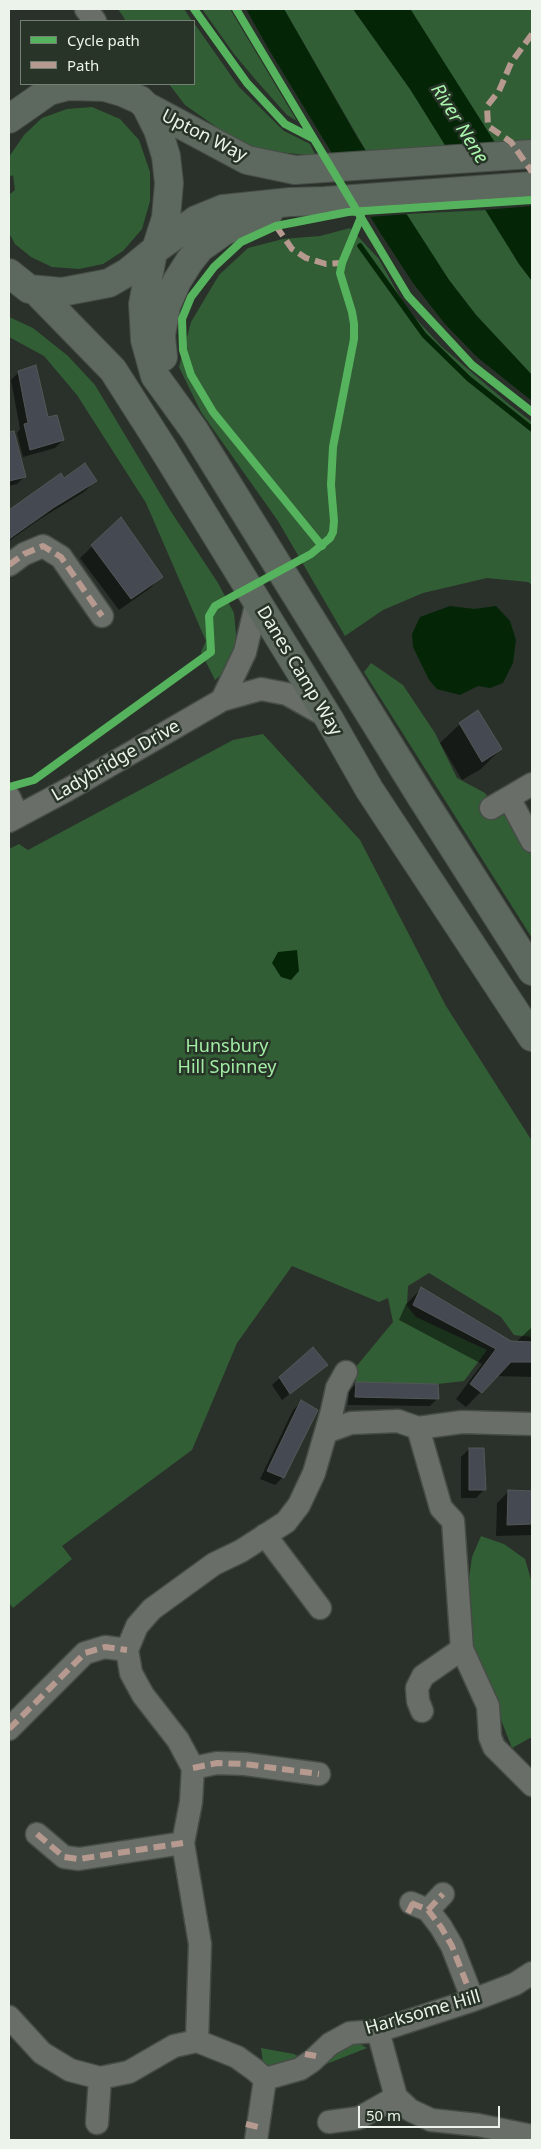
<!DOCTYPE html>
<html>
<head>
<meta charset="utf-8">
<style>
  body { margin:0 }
  #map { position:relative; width:541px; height:2149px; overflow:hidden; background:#2a312a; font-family:"Noto Sans",sans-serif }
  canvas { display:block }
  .frame { position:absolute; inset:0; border:10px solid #ebf3eb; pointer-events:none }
  .legend { position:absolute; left:20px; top:20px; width:175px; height:65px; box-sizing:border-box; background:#273427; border:1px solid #758075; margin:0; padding:6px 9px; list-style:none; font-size:15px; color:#ebf3eb }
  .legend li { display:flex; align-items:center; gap:10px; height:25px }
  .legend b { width:25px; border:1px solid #758075 }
  .scale { position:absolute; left:358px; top:2106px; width:142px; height:22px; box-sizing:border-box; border:2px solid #ebf3eb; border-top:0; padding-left:6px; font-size:15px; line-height:18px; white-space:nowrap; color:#ebf3eb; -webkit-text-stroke:4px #273427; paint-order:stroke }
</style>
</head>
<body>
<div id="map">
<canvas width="541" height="2149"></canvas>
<div class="frame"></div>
<ul class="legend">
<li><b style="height:6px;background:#56b35d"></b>Cycle path</li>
<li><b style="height:6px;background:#b69a8f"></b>Path</li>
</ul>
<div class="scale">50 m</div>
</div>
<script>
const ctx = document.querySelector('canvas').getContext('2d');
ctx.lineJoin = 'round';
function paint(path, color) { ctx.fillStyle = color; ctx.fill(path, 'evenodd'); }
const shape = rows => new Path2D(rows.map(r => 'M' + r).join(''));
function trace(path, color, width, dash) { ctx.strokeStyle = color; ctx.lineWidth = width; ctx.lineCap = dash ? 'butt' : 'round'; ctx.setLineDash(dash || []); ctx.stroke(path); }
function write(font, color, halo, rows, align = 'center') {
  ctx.font = font + ' "Noto Sans",sans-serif'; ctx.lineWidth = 5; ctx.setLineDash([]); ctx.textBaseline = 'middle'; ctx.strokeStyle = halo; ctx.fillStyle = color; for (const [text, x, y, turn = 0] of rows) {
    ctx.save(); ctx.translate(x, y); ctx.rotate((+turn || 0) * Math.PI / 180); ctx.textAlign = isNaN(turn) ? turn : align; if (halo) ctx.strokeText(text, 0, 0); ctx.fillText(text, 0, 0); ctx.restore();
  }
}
paint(shape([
  [118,9,184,9,192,21,126,21],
  [202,9,230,9,297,121,287,115,255,79,234,54],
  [284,9,353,9,410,89,447,146,366,151],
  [386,9,532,9,532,141,471,144],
  [194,23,239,87,284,131,310,144,316,156,259,150,225,133,185,105,169,84,194,84],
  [92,107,120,119,139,140,150,172,150,201,142,229,123,251,103,264,79,269,52,267,31,257,15,244,9,233,9,195,15,190,13,175,9,177,9,157,24,135,42,118,67,109],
  [487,210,519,264,532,281,532,375,476,315,449,280,406,214],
  [350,228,379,259,406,308,441,346,510,405,532,422,532,585,528,582,487,578,423,593,383,610,345,636,278,521,201,412,179,367,191,322,219,275,248,248,283,239,320,236],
  [9,317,33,328,68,356,95,385,170,510,218,583,234,613,236,634,235,648,227,670,215,680,201,652,206,641,146,503,77,395,44,356,9,337],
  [371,663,403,685,435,733,457,778,485,793,499,812,506,810,524,843,532,854,532,938,364,672],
  [263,734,360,840,446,1006,532,1141,532,1337,514,1335,501,1317,429,1273,408,1286,407,1306,416,1317,487,1350,464,1381,438,1384,356,1382,355,1368,393,1322,388,1298,379,1302,292,1266,237,1343,192,1450,62,1546,72,1559,13,1608,9,1603,9,849,19,844,28,850,233,740],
  [481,1536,504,1544,525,1559,532,1583,532,1737,512,1748,472,1645,467,1592,472,1557],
  [353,2043,360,2044,367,2048,324,2065,328,2057],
  [261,2048,294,2054,302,2058,281,2066,268,2065,263,2063]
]), '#325e35');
paint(shape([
  [246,9,284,9,357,137,449,280,476,315,532,375,532,401,477,357,445,324,413,283,381,234,268,48],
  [353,9,411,10,532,201,532,281,519,264,410,89],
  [450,606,474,609,496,606,510,621,516,640,513,663,503,683,490,688,478,686,460,695,437,689,429,680,413,647,412,634,420,617],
  [297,950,299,971,291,980,281,977,272,963,278,952]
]), '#042607');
paint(shape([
  [497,143,532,197,532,206,484,210,444,146],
  [369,151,409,214,368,217,331,156]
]), '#2a312a');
paint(shape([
  [19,372,47,419,63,440,55,448,23,457,17,433,20,429,11,380],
  [19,456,25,476,17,484,9,486,9,459],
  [60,475,64,479,95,481,84,492,40,519,9,541,9,511],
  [121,519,161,577,149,589,119,610,80,558],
  [460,724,501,749,481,769,462,780,440,743],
  [421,1289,511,1342,516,1342,532,1327,532,1377,496,1376,466,1407,456,1399,482,1364,399,1320,406,1304],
  [326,1365,282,1400,272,1385,280,1378],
  [357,1383,438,1398,430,1406,348,1405,349,1391],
  [301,1402,283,1477,275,1485,260,1479,293,1410],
  [469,1449,482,1449,484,1490,476,1498,461,1498,461,1457],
  [509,1491,532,1492,532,1535,496,1536,497,1503]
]), '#0007');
trace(shape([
  [360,246,424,335,469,379,532,429]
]), '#042607', 5.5);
const building = shape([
  [36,365,48,417,57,415,64,440,30,450,24,424,28,423,18,371,36,365],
  [14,431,26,477,9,481,9,432,14,431],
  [85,463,97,481,53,508,9,539,9,510,61,473,64,478,85,463],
  [121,517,163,577,131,599,91,545,121,517],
  [478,710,502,749,482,762,459,723,478,710],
  [421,1287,511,1341,532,1342,532,1362,511,1362,482,1393,470,1384,496,1349,413,1305,421,1287],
  [313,1347,328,1365,290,1394,279,1377,313,1347],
  [356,1382,438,1384,439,1399,355,1397,356,1382],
  [301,1400,318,1410,284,1478,267,1471,301,1400],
  [469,1448,484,1448,486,1490,469,1490,469,1448],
  [508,1490,532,1491,532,1524,507,1525,508,1490]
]);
paint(building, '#454a52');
trace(building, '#535757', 1);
const minor = shape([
  [86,9,95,21],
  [9,565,24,554,43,546,61,557,102,616],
  [222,700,245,652,257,601],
  [9,797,18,816],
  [509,798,532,841],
  [491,808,532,784],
  [9,821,67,790,222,700,261,689,287,694,328,717],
  [532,1424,462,1422,418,1428,441,1508,453,1521,462,1649,488,1706,490,1737,494,1747,532,1785],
  [326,1432,351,1423,398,1421,418,1428],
  [265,1535,320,1608],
  [422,1711,418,1701,417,1688,423,1676,462,1649],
  [9,1729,85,1653,105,1647,127,1650],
  [193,1768,217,1763,245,1764,319,1774],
  [37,1834,64,1857,79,1859,183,1843],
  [411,1903,428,1910,441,1927,452,1946,473,2000],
  [428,1910,443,1894],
  [9,2017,42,2053,70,2070,100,2078,129,2072,174,2046,197,2041,237,2057,255,2070,265,2079],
  [378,2031,396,2097,410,2110,431,2120,478,2125,532,2136],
  [197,2041,200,1944,183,1843,191,1802,193,1768,178,1740,143,1695,131,1673,127,1650,137,1626,152,1609,214,1564,241,1551,286,1522,299,1505,314,1473,332,1411,337,1388,346,1372],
  [265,2079,300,2069,312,2061,330,2044,350,2033,378,2031,473,2000,515,1984,532,1973],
  [329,2122,359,2118,396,2097],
  [97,2123,100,2078],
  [256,2140,265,2079]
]);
const highway = shape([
  [146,106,247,160,295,170,532,154],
  [9,119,49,91,68,86,105,87,122,92,140,100,146,106,158,130,166,156,169,183,166,218,156,249,128,272,109,283,62,292,29,289,9,273],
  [156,249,196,220,223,209,290,202,325,201,532,186],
  [153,252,143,304,145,340,155,376,194,430,420,795,532,971],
  [36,291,113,370,164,450,328,717,369,789,532,1037],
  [163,357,161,335,166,306,177,281,189,262,200,248,224,231,269,212]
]);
trace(minor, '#464d46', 25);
trace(highway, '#464d46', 30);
trace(minor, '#696e69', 22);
trace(highway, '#5d685e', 28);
trace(shape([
  [532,34,511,63,499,91,487,106,488,126,511,142,532,172],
  [276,226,292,249,306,258,326,264,342,263],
  [9,565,24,554,43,546,61,557,102,616],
  [9,1729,85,1653,105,1647,127,1650],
  [193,1768,217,1763,245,1764,319,1774],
  [37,1834,64,1857,79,1859,183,1843],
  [411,1903,428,1910,441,1927,452,1946,473,2000],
  [428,1910,443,1894],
  [408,1913,413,1903],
  [305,2054,316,2056],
  [246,2124,258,2127]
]), '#b69a8f', 6, [12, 6]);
trace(shape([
  [194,9,247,83,285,124,312,138],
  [236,9,408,296,472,365,532,412],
  [322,546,213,412,191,375,183,350,182,319,191,297,214,267,241,242,276,226,348,212,532,200],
  [9,787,34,780,211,652,209,616,215,606,311,554,330,538,333,532,334,521,331,485,333,447,354,339,354,324,352,312,340,273,342,263,361,217]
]), '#56b35d', 8);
write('18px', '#ebf3eb', '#273427', [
  ["Upton Way",204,136,27],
  ["Danes Camp Way",299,671,59],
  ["Ladybridge Drive",116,761,-30],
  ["Harksome Hill",423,2013,-16]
]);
write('18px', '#a2eda5', '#273427', [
  ["Hunsbury",227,1047],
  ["Hill Spinney",227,1068]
]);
write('italic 19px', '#abf6ae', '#273427', [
  ["River Nene",459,124,58]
]);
</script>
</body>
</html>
